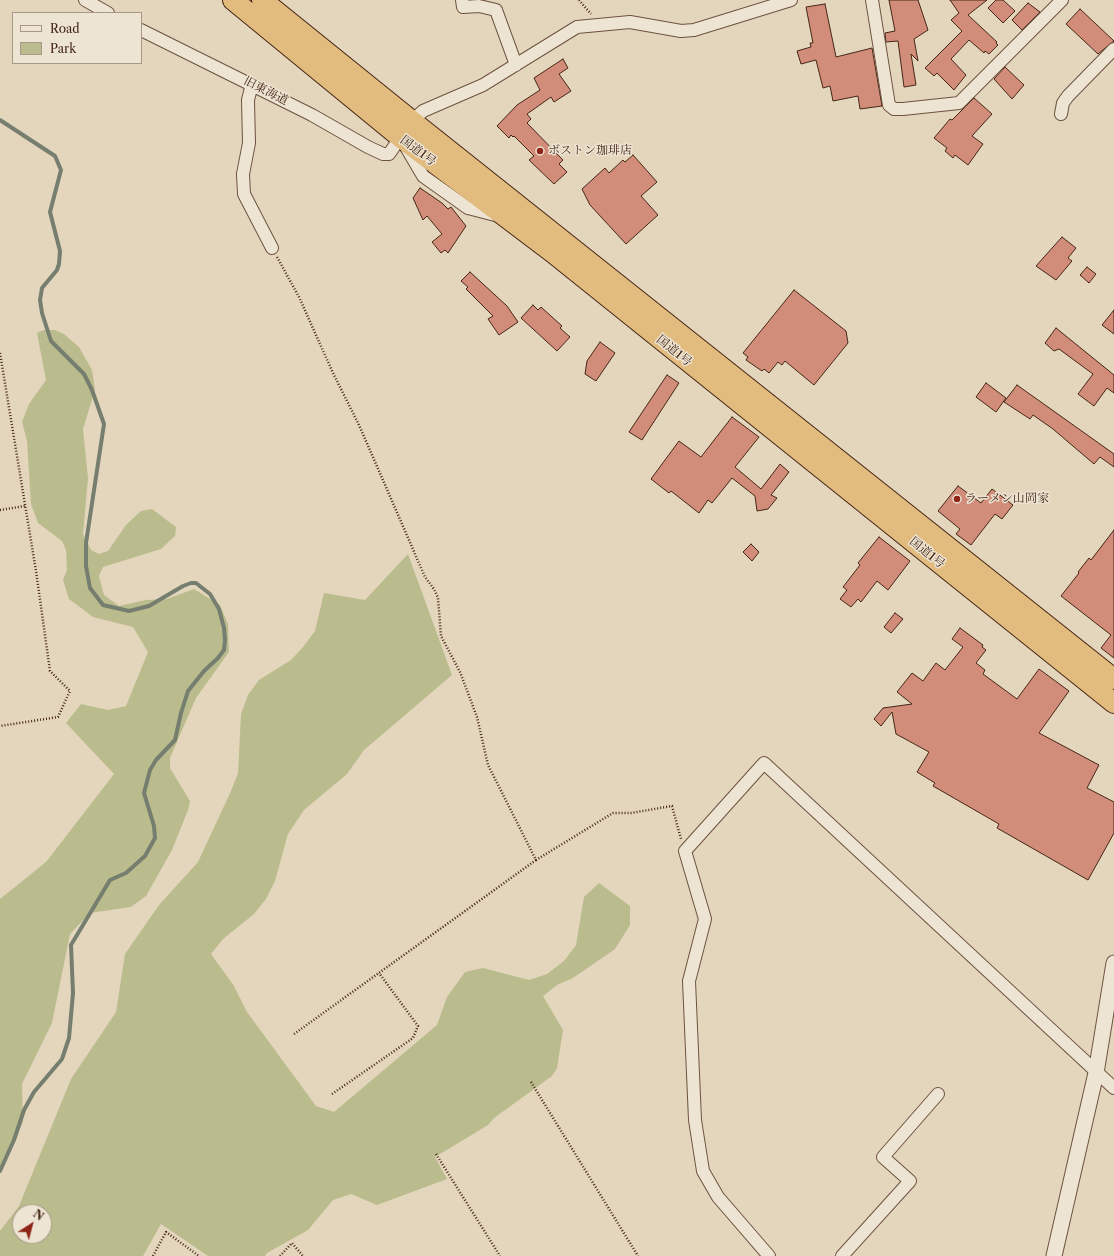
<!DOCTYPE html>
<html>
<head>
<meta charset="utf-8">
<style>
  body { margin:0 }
  #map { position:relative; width:1114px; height:1256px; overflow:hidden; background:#e4d6bc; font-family:"Libre Caslon Text",serif }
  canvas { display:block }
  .legend { position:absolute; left:12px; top:12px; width:130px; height:52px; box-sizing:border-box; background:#ede4d3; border:1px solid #aa9887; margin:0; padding:5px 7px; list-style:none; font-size:12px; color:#452615 }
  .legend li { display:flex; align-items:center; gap:8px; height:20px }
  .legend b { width:20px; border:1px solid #aa9887 }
  .north { position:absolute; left:12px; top:1204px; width:40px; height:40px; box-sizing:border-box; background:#ede4d3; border:1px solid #aa9887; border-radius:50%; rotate:36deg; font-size:11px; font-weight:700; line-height:16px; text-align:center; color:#452615 }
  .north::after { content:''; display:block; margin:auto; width:14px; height:18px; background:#8f2418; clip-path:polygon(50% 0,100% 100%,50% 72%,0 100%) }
</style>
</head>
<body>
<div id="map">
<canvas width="1114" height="1256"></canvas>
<ul class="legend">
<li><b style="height:5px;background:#ede4d3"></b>Road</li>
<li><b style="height:11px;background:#babc8d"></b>Park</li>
</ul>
<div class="north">N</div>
</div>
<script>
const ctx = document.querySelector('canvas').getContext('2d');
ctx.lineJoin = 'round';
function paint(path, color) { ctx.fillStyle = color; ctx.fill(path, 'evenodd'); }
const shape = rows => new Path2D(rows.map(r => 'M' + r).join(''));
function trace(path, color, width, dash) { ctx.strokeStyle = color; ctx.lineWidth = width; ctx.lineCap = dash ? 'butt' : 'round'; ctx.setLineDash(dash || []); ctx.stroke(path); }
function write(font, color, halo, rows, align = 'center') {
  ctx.font = font + ' "Libre Caslon Text","Noto Serif JP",serif'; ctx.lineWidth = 3; ctx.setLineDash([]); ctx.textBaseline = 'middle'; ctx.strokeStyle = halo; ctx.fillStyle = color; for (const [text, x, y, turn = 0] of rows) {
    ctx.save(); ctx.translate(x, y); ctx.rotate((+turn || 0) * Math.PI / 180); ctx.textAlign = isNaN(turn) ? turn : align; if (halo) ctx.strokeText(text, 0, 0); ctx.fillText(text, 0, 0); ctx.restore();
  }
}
paint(shape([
  [44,330,55,330,64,334,79,347,92,370,95,390,83,429,88,478,83,534,91,550,99,554,108,551,126,525,141,511,152,509,176,527,175,536,161,549,103,567,99,576,104,595,119,606,146,600,167,599,194,589,220,605,228,624,229,652,196,698,170,758,170,768,190,801,188,810,172,850,146,896,131,907,90,913,70,934,52,1023,22,1084,23,1122,0,1171,0,899,46,862,114,774,66,723,81,704,108,710,126,706,148,652,133,627,93,617,69,599,63,580,67,570,66,550,62,541,38,523,31,504,27,441,22,422,29,404,46,380,37,333],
  [408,554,452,675,364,750,347,774,304,810,288,834,275,881,266,899,254,914,223,939,211,954,234,986,247,1012,316,1106,334,1112,437,1025,447,997,465,972,483,968,529,980,547,974,564,961,576,945,584,897,599,883,630,906,630,925,615,949,573,978,557,985,543,996,563,1030,557,1068,552,1076,494,1118,488,1125,435,1157,447,1179,377,1205,351,1194,333,1200,308,1230,267,1253,265,1256,208,1256,161,1224,143,1256,0,1256,0,1231,19,1206,71,1079,116,1012,125,954,159,905,198,862,231,791,238,773,241,714,248,695,259,680,291,660,303,647,315,631,324,593,365,600],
  [20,1212,44,1212,44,1236,20,1236]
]), '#babc8d');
trace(shape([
  [0,120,55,156,61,170,50,212,60,251,59,264,57,270,42,288,40,300,42,313,51,341,84,374,92,390,104,424,86,543,86,566,90,588,103,605,129,611,149,606,183,586,191,583,196,583,210,594,219,609,224,628,225,640,224,650,218,658,204,671,188,691,181,713,175,740,156,760,150,770,144,793,154,826,155,838,145,856,126,873,110,880,71,945,73,993,69,1038,62,1059,34,1092,24,1110,14,1140,0,1171]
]), '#767e70', 4);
const building = shape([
  [889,0,918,0,928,30,914,39,918,61,911,54,916,85,904,87,898,41,886,42,885,33,895,31,889,0],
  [950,0,987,0,968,15,997,42,996,43,998,45,989,54,985,51,984,53,969,40,951,59,966,75,954,90,937,73,934,76,925,68,962,31,951,20,959,13,950,0],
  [996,0,1003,0,1015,11,1003,23,988,8,996,0],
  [1028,3,1040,12,1022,30,1012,20,1028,3],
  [825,4,836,57,872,48,882,106,860,109,858,96,833,101,830,86,823,88,816,60,801,64,797,51,811,47,810,43,813,43,806,7,825,4],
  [1080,9,1114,41,1098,54,1066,24,1080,9],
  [563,59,568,68,559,74,571,91,554,102,551,97,527,114,531,119,527,123,563,160,559,164,567,172,554,184,529,160,534,156,514,136,513,137,511,135,509,138,497,126,517,105,540,90,534,78,563,59],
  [1005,67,1024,85,1012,99,994,79,1005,67],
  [974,98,992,114,972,136,983,144,968,165,955,155,953,158,945,151,947,148,934,138,950,119,952,120,974,98],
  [633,155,657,182,641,196,658,215,626,244,590,205,582,189,605,168,609,173,623,160,625,162,633,155],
  [420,188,442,203,448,209,451,207,466,226,448,253,445,250,441,253,432,242,442,234,427,216,423,220,413,198,420,188],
  [1062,237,1076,248,1068,258,1072,261,1056,280,1036,266,1062,237],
  [1087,267,1096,274,1089,283,1080,275,1087,267],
  [470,272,507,306,518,322,499,335,488,319,493,316,466,289,468,287,461,281,470,272],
  [794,290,846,331,848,343,814,385,785,361,782,365,778,362,769,373,764,369,762,371,746,360,748,357,743,353,794,290],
  [533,305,538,310,541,307,562,326,560,328,570,337,557,351,521,318,533,305],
  [1114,310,1114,334,1102,325,1114,310],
  [1056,328,1114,375,1114,393,1107,388,1094,406,1078,394,1093,374,1059,349,1054,351,1045,343,1056,328],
  [600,342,615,353,596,381,585,374,587,361,600,342],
  [667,375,679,383,642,440,629,432,667,375],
  [986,383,1006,398,996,412,976,397,986,383],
  [1017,385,1114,454,1114,467,1100,457,1094,464,1053,429,1033,415,1030,419,1004,402,1017,385],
  [732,417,759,437,735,467,761,489,780,464,789,472,771,495,777,498,768,509,757,511,755,496,732,478,712,503,708,500,699,513,671,491,669,493,651,479,679,441,701,457,732,417],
  [958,486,981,503,992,489,1013,505,1002,519,995,514,971,545,956,534,960,529,938,511,958,486],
  [1114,530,1114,658,1101,648,1111,635,1061,596,1079,573,1078,572,1089,558,1091,560,1114,530],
  [879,537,910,561,888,590,877,581,861,602,858,599,851,607,840,599,847,590,843,587,860,565,858,563,879,537],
  [751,544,759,552,752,561,743,552,751,544],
  [895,613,903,619,891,633,884,627,895,613],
  [960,628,983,645,982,647,986,650,976,663,985,670,983,674,1017,699,1039,669,1069,691,1039,733,1099,765,1087,788,1114,802,1114,833,1088,880,997,828,999,824,933,786,935,783,917,772,929,752,896,734,892,712,881,726,874,719,883,708,912,704,897,692,912,673,923,681,936,663,945,670,963,647,952,639,960,628]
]);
paint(building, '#d28c7a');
trace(building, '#452615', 1);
const minor = shape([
  [85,0,108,13],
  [462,0,463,7,479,6,496,10,516,65],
  [872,0,889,105,894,109,903,109,959,103,1062,0],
  [141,30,312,115,368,147,383,154,389,154,412,121,423,111,483,85,577,27,630,22,681,31,694,30,791,0],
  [252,84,248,100,249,143,243,174,244,194,272,248],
  [1061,114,1063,103,1068,96,1114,49],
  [406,147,423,176,468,208,499,216],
  [769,1256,718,1197,703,1171,695,1120,689,981,705,919,685,851,764,763,1114,1088],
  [842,1256,910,1181,883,1157,938,1094]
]);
const tertiary = shape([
  [1054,1256,1096,1073,1114,963]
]);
const trunk = shape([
  [233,0,400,137,552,252,1114,703],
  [262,0,412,121,1114,679]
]);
trace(minor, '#6d523f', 14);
trace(tertiary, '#6d523f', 17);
trace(trunk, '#452615', 22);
trace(shape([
  [579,0,591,14],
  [277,257,299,297,333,373,359,425,425,577,434,589,438,598,441,636,460,672,477,717,488,765,536,860,613,813,631,813,672,806,681,839],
  [0,353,36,571,50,671,70,691,58,717,0,726],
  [0,510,25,506],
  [294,1034,536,860],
  [531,1082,638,1256],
  [332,1094,413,1038,418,1026,379,973],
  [436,1154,500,1256],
  [153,1256,166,1232,199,1256],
  [280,1256,292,1243,303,1256]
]), '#452615', 2.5, [1, 2]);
trace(minor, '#ede4d3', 12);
trace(tertiary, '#ede4d3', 15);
trace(trunk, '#e2bb7e', 20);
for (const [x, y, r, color] of [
  [540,151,4,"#8f2418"],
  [957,499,4,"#8f2418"]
]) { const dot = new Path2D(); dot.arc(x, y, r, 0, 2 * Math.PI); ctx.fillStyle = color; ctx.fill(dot); trace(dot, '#ede4d3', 1.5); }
write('12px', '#452615', '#ede4d3', [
  ["旧東海道",266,91,27],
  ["国道1号",418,151,37],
  ["国道1号",674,351,39],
  ["国道1号",927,553,39]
]);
write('12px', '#452615', '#ede4d3', [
  ["ボストン珈琲店",548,151],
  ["ラーメン山岡家",965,499]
], 'left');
</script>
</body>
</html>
